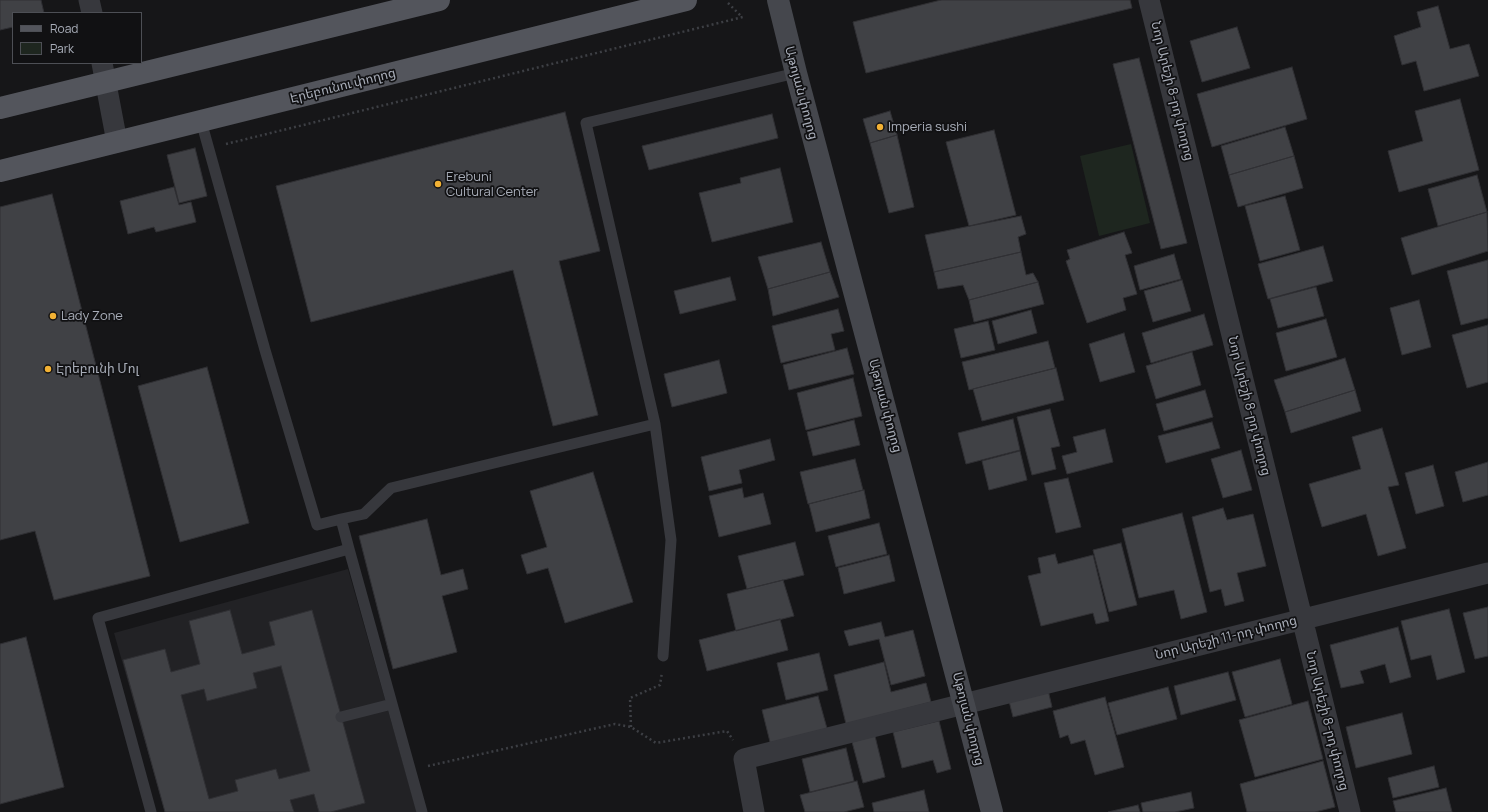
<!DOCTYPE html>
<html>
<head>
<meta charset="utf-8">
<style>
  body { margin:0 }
  #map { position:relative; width:1488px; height:812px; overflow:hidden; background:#161618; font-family:Manrope,sans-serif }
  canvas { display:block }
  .legend { position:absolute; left:12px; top:12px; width:130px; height:52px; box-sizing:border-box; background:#111113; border:1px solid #4d4f55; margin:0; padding:5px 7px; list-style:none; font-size:12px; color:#a8adb8 }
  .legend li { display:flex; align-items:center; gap:8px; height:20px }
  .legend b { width:20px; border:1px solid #4d4f55 }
</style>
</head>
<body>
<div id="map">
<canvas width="1488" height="812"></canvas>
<ul class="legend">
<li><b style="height:5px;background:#53555c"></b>Road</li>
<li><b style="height:11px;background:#1e261f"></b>Park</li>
</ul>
</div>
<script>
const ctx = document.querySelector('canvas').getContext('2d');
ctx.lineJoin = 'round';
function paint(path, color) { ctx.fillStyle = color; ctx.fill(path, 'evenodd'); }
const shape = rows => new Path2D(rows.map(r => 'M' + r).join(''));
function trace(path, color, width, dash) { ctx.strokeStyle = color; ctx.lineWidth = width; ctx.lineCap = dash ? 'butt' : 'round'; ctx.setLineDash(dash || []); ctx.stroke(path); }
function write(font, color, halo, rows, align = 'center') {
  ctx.font = font + ' Manrope,"Noto Sans Armenian",sans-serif'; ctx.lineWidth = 3.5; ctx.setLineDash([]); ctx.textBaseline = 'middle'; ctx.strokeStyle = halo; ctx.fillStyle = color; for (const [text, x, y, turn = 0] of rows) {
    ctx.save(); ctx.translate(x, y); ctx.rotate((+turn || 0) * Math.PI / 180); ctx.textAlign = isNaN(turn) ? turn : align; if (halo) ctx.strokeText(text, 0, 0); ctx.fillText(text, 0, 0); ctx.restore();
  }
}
paint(shape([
  [348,569,417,812,165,812,114,633]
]), '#222225');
paint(shape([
  [1131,144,1150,223,1099,236,1080,156]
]), '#1e261f');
const building = shape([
  [0,0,41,0,44,13,13,13,13,27,0,30,0,0],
  [941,0,1130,0,1132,8,866,73,853,22,941,0],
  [1438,6,1450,49,1469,44,1479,76,1424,91,1416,61,1402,65,1394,36,1421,27,1417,12,1438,6],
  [1237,27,1250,68,1202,82,1190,41,1237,27],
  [1139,58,1187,243,1161,249,1113,64,1139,58],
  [1292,67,1307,119,1212,147,1197,94,1292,67],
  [1460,99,1479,170,1399,192,1388,151,1423,141,1415,111,1460,99],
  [890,111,897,135,870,143,863,119,890,111],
  [565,112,600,251,559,261,598,415,553,426,513,270,311,322,276,186,565,112],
  [772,114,778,138,649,170,642,146,772,114],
  [1285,127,1294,156,1229,175,1221,146,1285,127],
  [994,130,1016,215,969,226,946,142,994,130],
  [897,135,914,207,889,213,870,143,897,135],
  [195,148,207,196,179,203,167,155,195,148],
  [1294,156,1303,188,1238,207,1229,175,1294,156],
  [780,168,793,222,712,242,699,193,741,183,740,178,780,168],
  [1477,175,1487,212,1438,226,1428,189,1477,175],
  [174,187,179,205,191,202,196,222,156,232,154,227,128,234,120,201,174,187],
  [52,194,150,576,54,600,35,531,0,540,0,207,52,194],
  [1285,196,1300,250,1260,261,1245,206,1285,196],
  [1487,212,1488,251,1412,275,1401,238,1487,212],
  [1021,216,1026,234,1018,237,1021,252,934,272,925,235,1021,216],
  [1124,232,1132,253,1125,255,1137,294,1123,298,1126,310,1087,323,1066,261,1070,259,1067,250,1124,232],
  [821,242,830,272,768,289,758,257,821,242],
  [1323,246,1333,281,1268,299,1258,264,1323,246],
  [1021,252,1026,275,1033,273,1038,282,969,300,963,285,938,289,934,272,1021,252],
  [1174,254,1181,279,1140,290,1134,266,1174,254],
  [1488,260,1488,318,1461,325,1447,271,1488,260],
  [830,272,839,297,773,316,768,289,830,272],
  [730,277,736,300,680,314,674,291,730,277],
  [1182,280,1191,311,1153,322,1144,291,1182,280],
  [1038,282,1044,304,974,322,969,300,1038,282],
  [1316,287,1324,316,1278,328,1270,299,1316,287],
  [1419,300,1431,347,1402,355,1390,308,1419,300],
  [838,309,844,331,831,334,835,350,781,363,772,326,838,309],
  [1031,310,1037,333,998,344,992,321,1031,310],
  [1204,314,1213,345,1151,363,1142,333,1204,314],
  [1326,319,1337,357,1286,371,1276,333,1326,319],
  [988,321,995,350,961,358,954,329,988,321],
  [1488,325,1488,382,1467,388,1452,335,1488,325],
  [1124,333,1135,372,1100,382,1089,344,1124,333],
  [1048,341,1055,368,969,390,962,362,1048,341],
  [847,348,854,374,789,390,783,365,847,348],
  [1192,352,1201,385,1156,399,1146,366,1192,352],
  [1345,358,1355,390,1285,412,1274,380,1345,358],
  [719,360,727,393,672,407,664,374,719,360],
  [207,367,249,523,180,542,138,386,207,367],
  [1056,368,1064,400,982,421,973,389,1056,368],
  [853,378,862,416,806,430,797,393,853,378],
  [1205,390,1213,417,1164,431,1156,404,1205,390],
  [1355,390,1361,411,1291,433,1285,412,1355,390],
  [1050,409,1060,446,1051,448,1056,469,1032,475,1017,417,1050,409],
  [1013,419,1020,450,966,464,958,433,1013,419],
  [854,420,860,445,813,456,807,432,854,420],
  [1212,422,1220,448,1166,463,1158,436,1212,422],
  [1382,428,1399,485,1388,487,1406,548,1378,556,1366,514,1322,527,1309,484,1361,469,1352,437,1382,428],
  [1105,429,1113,462,1067,474,1062,456,1077,452,1073,437,1105,429],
  [770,439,775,460,739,470,742,483,709,491,701,457,770,439],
  [1241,450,1252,490,1223,498,1211,459,1241,450],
  [1020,451,1027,480,989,490,982,461,1020,451],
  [855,459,863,490,808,504,800,472,855,459],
  [1488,462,1488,495,1463,502,1455,472,1488,462],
  [1433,465,1444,506,1416,514,1405,473,1433,465],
  [593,472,633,602,565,623,548,568,527,574,521,555,547,547,530,491,593,472],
  [1068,478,1081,527,1056,533,1044,483,1068,478],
  [742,488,744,498,763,493,771,524,719,537,709,496,742,488],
  [864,490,870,518,816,532,809,504,864,490],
  [1223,508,1227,520,1253,514,1266,566,1237,573,1244,601,1225,606,1221,589,1210,592,1192,517,1223,508],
  [1182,513,1207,612,1181,619,1174,590,1139,598,1122,529,1182,513],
  [427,519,441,575,463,569,468,589,442,596,457,652,393,669,359,536,427,519],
  [879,523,887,554,836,567,828,536,879,523],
  [795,542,804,575,747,589,738,556,795,542],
  [1121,543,1137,605,1109,612,1093,550,1121,543],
  [1055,554,1058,564,1093,555,1109,621,1096,624,1093,613,1041,626,1028,576,1041,573,1038,558,1055,554],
  [889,555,895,581,844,594,838,568,889,555],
  [783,580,794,616,736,631,727,594,783,580],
  [1488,607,1488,656,1475,659,1463,613,1488,607],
  [1449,609,1465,672,1437,680,1431,655,1411,660,1401,621,1449,609],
  [230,610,242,654,275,645,269,622,312,610,365,803,331,812,319,812,314,794,290,800,294,812,165,812,123,660,165,649,171,672,200,664,189,621,230,610],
  [281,666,310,771,279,779,276,769,235,780,238,791,209,799,181,695,204,689,207,701,257,688,253,673,281,666],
  [780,619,788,650,707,671,699,640,780,619],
  [881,622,885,637,913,630,925,676,891,685,879,639,849,646,844,631,881,622],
  [1398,627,1411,677,1390,683,1385,664,1360,671,1364,683,1341,688,1330,645,1398,627],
  [26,637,64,787,0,804,0,644,26,637],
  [819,653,828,690,786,700,777,663,819,653],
  [1280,659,1292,704,1245,717,1232,672,1280,659],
  [884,662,891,692,926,683,931,702,846,724,834,675,884,662],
  [1228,672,1236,700,1181,715,1174,686,1228,672],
  [1168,687,1177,719,1117,735,1108,703,1168,687],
  [1048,690,1052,707,1013,717,1009,701,1048,690],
  [818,696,828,732,771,746,762,710,818,696],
  [1105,697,1124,767,1095,775,1085,740,1071,744,1068,735,1060,738,1053,711,1105,697],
  [1308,701,1323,759,1255,777,1239,720,1308,701],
  [1402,713,1412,754,1356,768,1346,727,1402,713],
  [939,721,951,769,937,773,933,760,902,768,893,732,939,721],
  [875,736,885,777,863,783,852,742,875,736],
  [846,748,854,781,810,792,802,759,846,748],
  [1323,761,1335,807,1315,812,1247,812,1240,784,1323,761],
  [1434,766,1439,787,1393,798,1388,778,1434,766],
  [857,781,864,807,844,812,805,812,800,795,857,781],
  [1446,788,1452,812,1396,812,1393,801,1446,788],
  [924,790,929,812,874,812,872,803,924,790],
  [1191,792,1194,808,1175,812,1143,812,1141,803,1191,792],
  [1138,805,1140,812,1108,812,1138,805]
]);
paint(building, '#404145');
trace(building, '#303034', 1);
trace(shape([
  [728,3,742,17],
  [226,144,743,17],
  [631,727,630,698,660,685,662,672],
  [428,766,615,724,631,727,656,743,727,731,733,740]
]), '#3d3f44', 2.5, [2, 3]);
trace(shape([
  [201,121,265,350,317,525,341,519,349,549],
  [341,519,364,514,391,488,655,424],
  [663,656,671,540,655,424,586,123,796,73],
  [341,717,392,704],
  [151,812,98,618,349,549,422,812]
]), '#37383d', 11);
trace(shape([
  [89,0,92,13],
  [1149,0,1350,812],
  [102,63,117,142],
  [754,812,744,759,1488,573]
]), '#37383d', 21);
trace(shape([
  [778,0,796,73,964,705,992,812]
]), '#45474d', 22);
trace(shape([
  [0,108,439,0],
  [0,171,686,0]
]), '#53555c', 22);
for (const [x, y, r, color] of [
  [880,127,4,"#f2b134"],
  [438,184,4,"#f2b134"],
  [53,316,4,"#f2b134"],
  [48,369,4,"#f2b134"]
]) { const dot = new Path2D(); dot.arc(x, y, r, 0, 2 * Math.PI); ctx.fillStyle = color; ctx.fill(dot); trace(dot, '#111113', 1.5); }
write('13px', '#a8adb8', '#111113', [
  ["Էրեբունու փողոց",343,86,-14],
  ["Նոր Արեշի 8-րդ փողոց",1172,91,76],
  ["Աթոյան փողոց",801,93,75],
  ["Աթոյան փողոց",885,406,75],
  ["Նոր Արեշի 8-րդ փողոց",1249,406,76],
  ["Նոր Արեշի 11-րդ փողոց",1226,638,-14],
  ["Աթոյան փողոց",968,719,76],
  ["Նոր Արեշի 8-րդ փողոց",1327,721,76]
]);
write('13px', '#a8adb8', '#111113', [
  ["Imperia sushi",888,127],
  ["Erebuni",446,177],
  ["Cultural Center",446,192],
  ["Lady Zone",61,316],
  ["Էրեբունի Մոլ",56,369]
], 'left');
</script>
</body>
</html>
